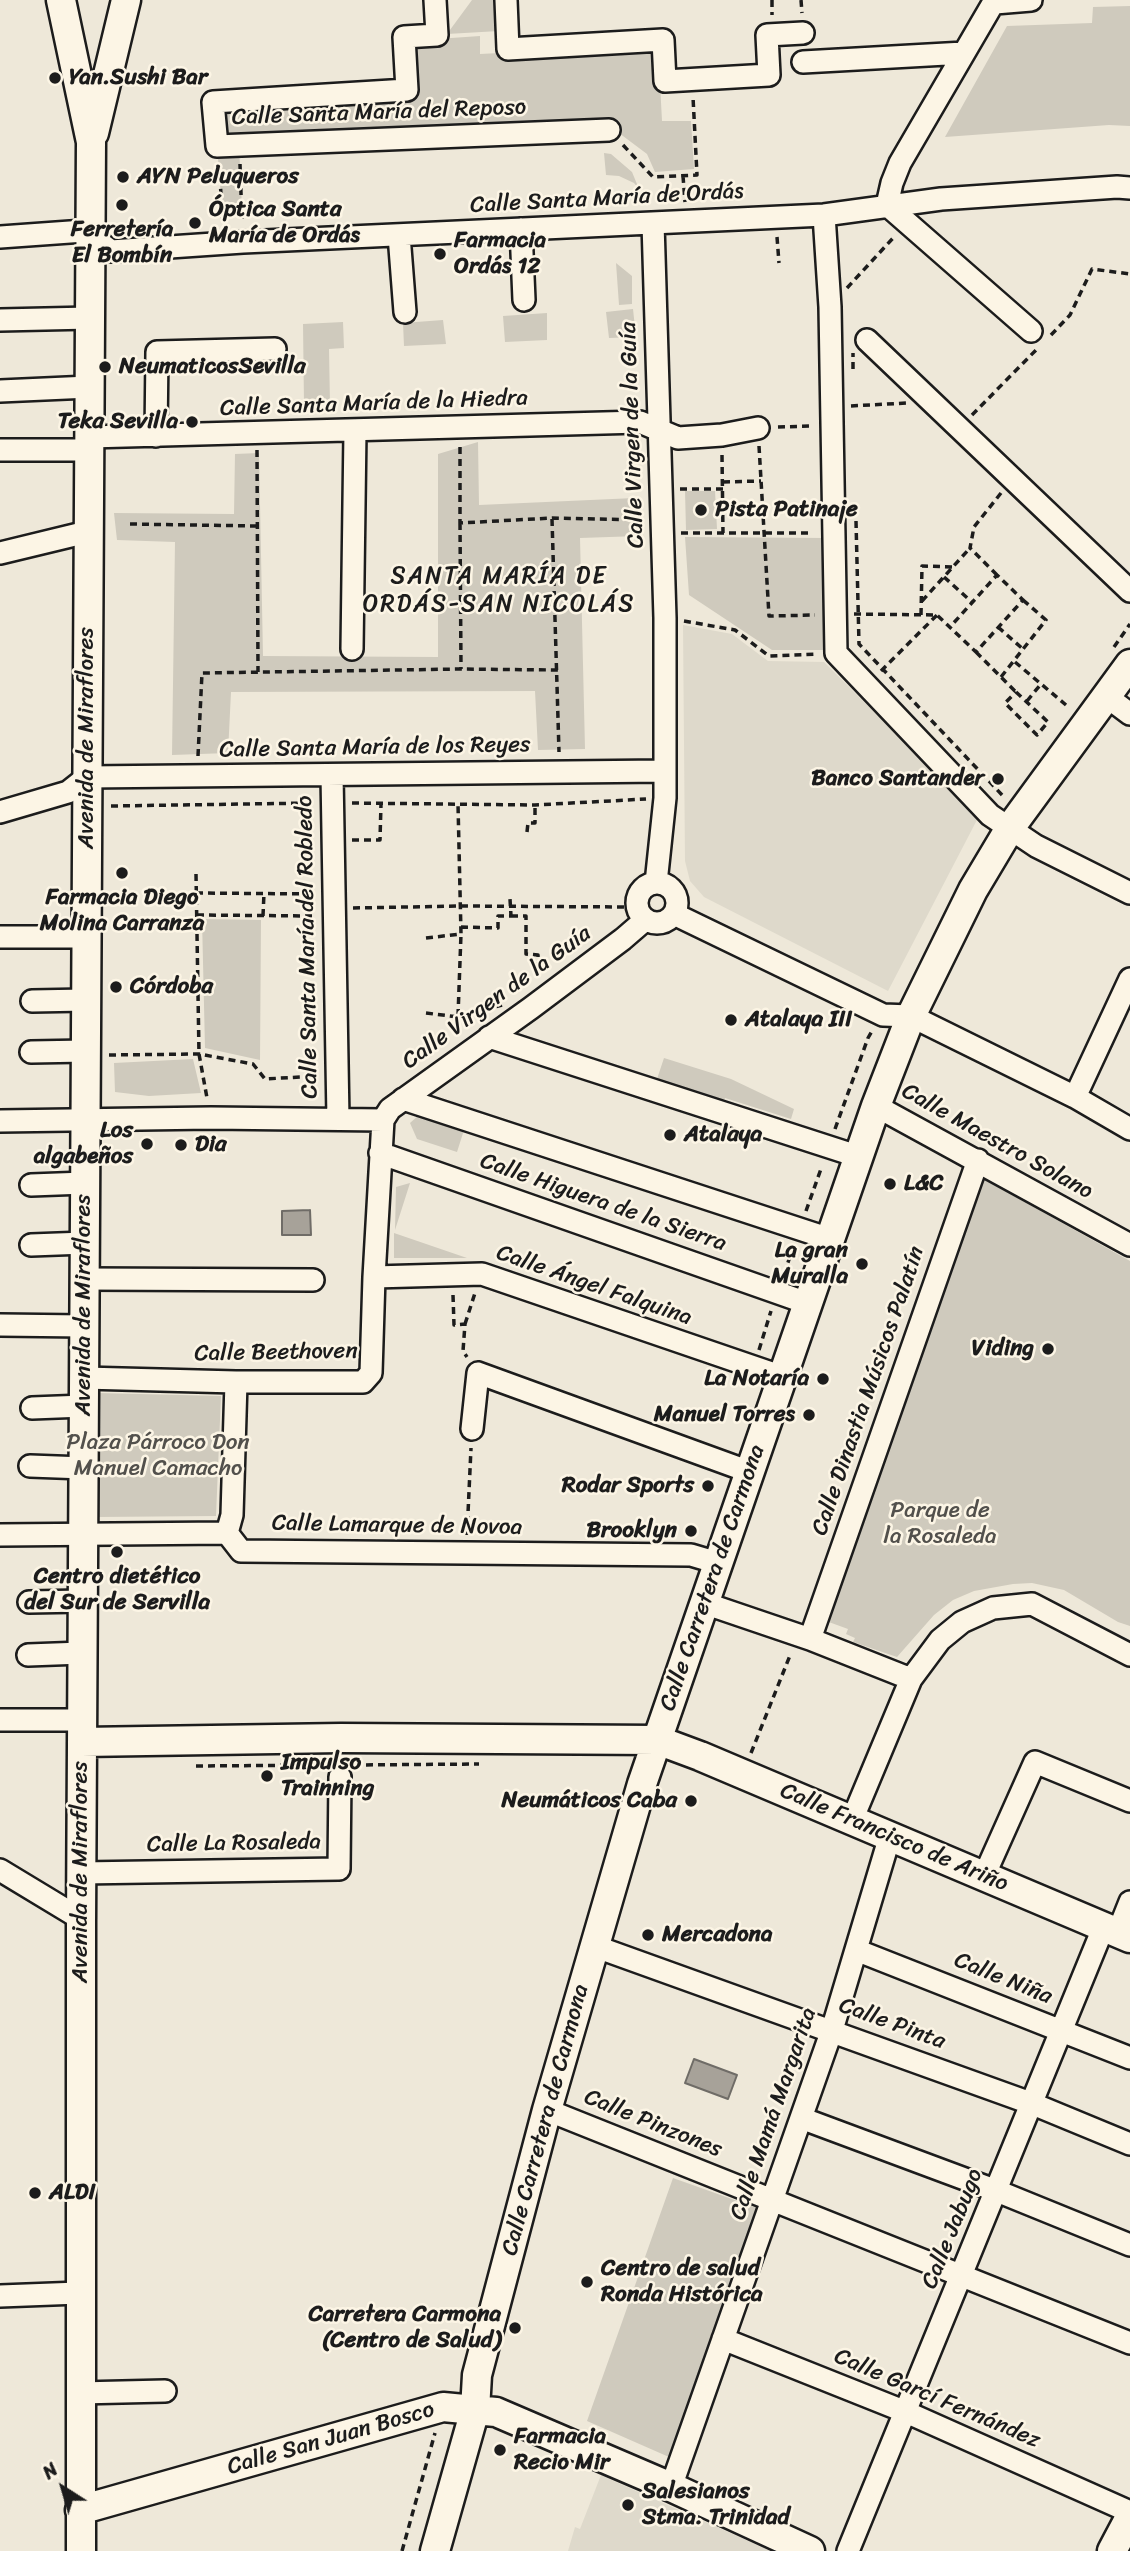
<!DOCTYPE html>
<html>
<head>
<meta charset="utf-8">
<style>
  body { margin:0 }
  #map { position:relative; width:1130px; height:2551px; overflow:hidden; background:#eee8d9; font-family:Sriracha,sans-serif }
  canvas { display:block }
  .north { position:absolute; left:28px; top:2453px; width:70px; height:70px; -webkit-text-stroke:5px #fcf5e5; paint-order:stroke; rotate:323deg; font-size:19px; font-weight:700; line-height:28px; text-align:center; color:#1c1c1c }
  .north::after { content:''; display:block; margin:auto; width:24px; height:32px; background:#1c1c1c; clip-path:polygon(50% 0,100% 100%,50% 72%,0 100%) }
</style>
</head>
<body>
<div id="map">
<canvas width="1130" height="2551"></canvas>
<div class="north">N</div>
</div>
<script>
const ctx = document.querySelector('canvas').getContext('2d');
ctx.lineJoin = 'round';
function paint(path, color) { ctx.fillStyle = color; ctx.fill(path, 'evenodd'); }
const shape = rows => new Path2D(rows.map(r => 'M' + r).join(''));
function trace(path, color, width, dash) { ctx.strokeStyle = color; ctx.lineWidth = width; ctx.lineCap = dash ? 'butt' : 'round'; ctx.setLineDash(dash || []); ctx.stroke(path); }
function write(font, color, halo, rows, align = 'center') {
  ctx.font = font + ' Sriracha,sans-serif'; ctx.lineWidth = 5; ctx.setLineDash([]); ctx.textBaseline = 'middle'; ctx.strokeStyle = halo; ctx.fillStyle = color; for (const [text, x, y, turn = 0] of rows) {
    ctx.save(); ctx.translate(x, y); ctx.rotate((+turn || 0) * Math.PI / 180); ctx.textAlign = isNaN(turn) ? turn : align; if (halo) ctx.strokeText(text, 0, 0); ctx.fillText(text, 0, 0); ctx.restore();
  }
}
paint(shape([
  [683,625,732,634,768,661,824,662,979,816,888,991,704,897,690,881,685,861],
  [601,2475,616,2482,771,2551,568,2551,575,2527,580,2529]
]), '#ded9cb');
paint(shape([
  [472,0,496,0,499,31,447,34],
  [1130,6,1130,126,1109,125,945,137,1007,26,1092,23,1093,7],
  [480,36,480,54,658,45,662,121,691,121,694,169,655,172,647,154,611,127,221,143,217,106,407,94,408,41],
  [239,145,242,209,222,209,217,146],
  [604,153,611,154,632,172,639,189,634,183,619,176,606,175],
  [616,263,632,276,632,304,619,305],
  [633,309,636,337,609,338,606,312],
  [547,313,547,340,505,342,503,316],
  [443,320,446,344,404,346,403,323],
  [343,322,344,348,329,349,330,405,304,404,303,324],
  [478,442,479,505,635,498,639,536,580,538,585,749,538,750,535,691,231,692,228,753,172,755,175,542,117,540,114,513,234,514,235,454,259,453,263,656,438,657,438,454],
  [685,491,715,491,717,529,686,530],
  [685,537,826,538,830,650,772,650,689,595],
  [202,919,261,920,260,1060,205,1048],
  [664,1058,731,1079,794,1109,791,1119,725,1098,722,1106,655,1085],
  [193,1059,201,1093,149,1096,115,1092,114,1063],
  [419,1115,464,1130,457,1152,417,1139,410,1123],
  [980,1177,1130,1261,1130,1626,1118,1622,1064,1590,1032,1583,1013,1584,974,1591,953,1600,934,1615,897,1657,853,1642,855,1638,846,1634,848,1629,826,1621],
  [410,1183,395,1230,396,1187],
  [394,1233,467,1258,394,1258],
  [98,1393,221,1396,216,1516,98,1517],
  [673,2178,757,2208,669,2457,587,2421]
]), '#cfcabd');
const water = shape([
  [310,1210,311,1235,282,1235,282,1211,310,1210],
  [694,2059,737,2075,728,2099,685,2083,694,2059]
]);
paint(water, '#a7a299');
trace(water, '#6f6c67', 2);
const street = shape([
  [435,0,437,35,404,37,407,90,213,102,217,146,609,130],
  [506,0,508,49,663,40,665,81,769,75,767,35,803,33],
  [995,3,1031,0],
  [803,62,964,53],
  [887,205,892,183,900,163,995,0],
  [887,205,1031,331],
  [824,215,830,307,836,653,990,815,1036,846,1130,893],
  [653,223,665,618,665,798,656,883],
  [521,229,524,300],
  [399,235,405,312],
  [0,237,84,231,111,251,243,242,824,215,941,199,1117,187,1130,188],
  [0,320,90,318],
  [867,340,1130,591],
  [0,391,89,387],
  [156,436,157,352,275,349],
  [89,437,640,422,678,438,722,435,758,428],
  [0,450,88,450],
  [0,553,87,532],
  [352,649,355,431],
  [1106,696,1130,714],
  [332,775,338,1119],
  [0,812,68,792,87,777,663,771],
  '637 903a20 20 0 1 1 40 0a20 20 0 1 1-40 0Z',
  [674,914,883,1015,911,1016,1075,1097,1130,1129],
  [645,920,623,939,531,1008,390,1109,383,1120,374,1277,482,1274,783,1377],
  [0,937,87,937],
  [32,1001,86,1000],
  [489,1037,860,1157],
  [31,1052,86,1051],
  [1075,1097,1130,979],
  [403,1099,830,1239],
  [876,1106,1130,1245],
  [0,1121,211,1118,383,1120],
  [380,1153,807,1303],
  [31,1185,85,1183],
  [31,1245,85,1243],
  [84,1279,313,1280],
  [0,1325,84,1326],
  [84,1378,236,1382,363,1382,371,1373,374,1277],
  [32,1408,84,1406],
  [472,1429,478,1373,750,1472],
  [30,1466,84,1468],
  [227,1533,232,1515,236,1382],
  [0,1535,227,1533,241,1551,691,1555,718,1563],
  [29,1602,83,1601],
  [704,1603,810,1639,911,1679],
  [810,1639,978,1160],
  [28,1655,82,1653],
  [0,1720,82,1720],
  [852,1820,911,1679,940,1640,962,1622,993,1608,1032,1604,1130,1655],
  [0,1870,81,1919],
  [81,1873,339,1869,340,1777],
  [984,1876,1035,1762,1130,1801],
  [1118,1932,1130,1902],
  [594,1946,1033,2104,1130,2144],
  [856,1950,1130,2058],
  [547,2110,1130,2343],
  [801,2118,997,2191,1130,2245],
  [0,2296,79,2293],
  [723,2339,906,2412,1130,2512],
  [79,2393,165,2391],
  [671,2487,832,2030,890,1836],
  [848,2551,1104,1926]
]);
const secondary = shape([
  [61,0,91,142,81,1919,81,2551],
  [94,133,126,0],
  [82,1742,341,1738,657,1740,700,1756,1130,1938],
  [80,2510,443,2407,496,2412,671,2487,810,2551],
  [435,2551,475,2410,477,2375,547,2110,642,1784,876,1106,911,1016,973,890,1010,828,1130,664],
  [1112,2551,1130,2517]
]);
trace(street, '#1c1c1c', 26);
trace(secondary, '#1c1c1c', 33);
trace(shape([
  [772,0,772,15],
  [801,0,802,13],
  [623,145,653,177,697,175,693,97],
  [240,164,242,222],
  [219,165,223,224],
  [683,176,685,202],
  [777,237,779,263],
  [847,288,894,237],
  [1051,335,1070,315,1092,269,1130,274],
  [853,369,853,353],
  [851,406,906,403],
  [972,415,1036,350],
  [778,427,812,426],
  [759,446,769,616,815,615],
  [460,447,460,523,552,518,642,520],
  [257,450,258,672],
  [722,455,723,533],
  [723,482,761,481],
  [680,489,723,489],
  [552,519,559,752],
  [856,521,859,644,1004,797],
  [460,523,461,669],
  [130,524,257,526],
  [681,533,813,533],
  [997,575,970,548,974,527,1001,493],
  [944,577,973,603],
  [922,601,970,548],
  [854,614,937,615,976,652,1023,600,997,575,950,627],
  [921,615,922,566,952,567],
  [684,621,735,630,769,656,818,654],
  [998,627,1024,650],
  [1114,647,1130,624],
  [976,652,1016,692],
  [1015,662,1066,705],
  [881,671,937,615],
  [1001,677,1046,620,1023,600],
  [1016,692,1048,722,1037,735,1005,703,1016,692],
  [1027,701,1041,684],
  [198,756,202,673,461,669,558,670],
  [352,803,535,805,646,799],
  [111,806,313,803],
  [527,832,528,823,535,823,535,805],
  [352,840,380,840,381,804],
  [196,874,199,1054,207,1098],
  [196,893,314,894],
  [353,908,461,906,629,907],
  [197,915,314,916],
  [263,916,264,893],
  [511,916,526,916,526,954,538,955,538,977],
  [461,927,498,928,498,916,511,916,510,899],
  [426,938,461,934,458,804],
  [426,1013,458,1017,502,1005],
  [458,1016,461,934],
  [109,1055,199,1054,253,1064,265,1079,317,1076],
  [835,1129,868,1038,872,1031],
  [806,1211,822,1166],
  [784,1274,793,1248],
  [453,1295,454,1325,465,1324,463,1351,467,1357],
  [465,1324,475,1293],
  [759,1350,771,1311],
  [467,1535,471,1448],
  [751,1753,791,1653],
  [354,1765,479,1764],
  [196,1766,325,1765],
  [402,2551,435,2433]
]), '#1c1c1c', 3.5, [7, 5]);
trace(street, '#fcf5e5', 21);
trace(secondary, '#fcf5e5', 28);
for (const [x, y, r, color] of [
  [55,78,7,"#1c1c1c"],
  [123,177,7,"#1c1c1c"],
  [122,205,7,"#1c1c1c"],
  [195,223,7,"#1c1c1c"],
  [440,254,7,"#1c1c1c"],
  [105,367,7,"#1c1c1c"],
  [192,422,7,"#1c1c1c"],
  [701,510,7,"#1c1c1c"],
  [998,779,7,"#1c1c1c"],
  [122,873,7,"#1c1c1c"],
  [116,987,7,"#1c1c1c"],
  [731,1020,7,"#1c1c1c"],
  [670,1135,7,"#1c1c1c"],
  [147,1144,7,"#1c1c1c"],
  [181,1145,7,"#1c1c1c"],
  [890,1184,7,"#1c1c1c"],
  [862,1264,7,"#1c1c1c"],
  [1048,1349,7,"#1c1c1c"],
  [823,1379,7,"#1c1c1c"],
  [809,1415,7,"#1c1c1c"],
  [708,1486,7,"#1c1c1c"],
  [691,1531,7,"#1c1c1c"],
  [117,1552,7,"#1c1c1c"],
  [267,1776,7,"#1c1c1c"],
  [691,1801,7,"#1c1c1c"],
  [648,1935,7,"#1c1c1c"],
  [35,2193,7,"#1c1c1c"],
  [587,2282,7,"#1c1c1c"],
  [515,2328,7,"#1c1c1c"],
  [500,2450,7,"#1c1c1c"],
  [628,2505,7,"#1c1c1c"]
]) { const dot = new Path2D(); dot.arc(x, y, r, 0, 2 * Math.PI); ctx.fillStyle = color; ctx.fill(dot); trace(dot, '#fcf5e5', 2.5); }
write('bold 23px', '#1c1c1c', '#fcf5e5', [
  ["Yan.Sushi Bar",69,78],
  ["AYN Peluqueros",137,177],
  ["Óptica Santa",209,210],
  ["María de Ordás",209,236],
  ["Ferretería",122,230,"center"],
  ["El Bombín",122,256,"center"],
  ["Farmacia",454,241],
  ["Ordás 12",454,267],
  ["NeumaticosSevilla",119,367],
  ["Teka Sevilla",178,422,"right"],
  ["Pista Patinaje",715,510],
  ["Banco Santander",984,779,"right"],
  ["Farmacia Diego",122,898,"center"],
  ["Molina Carranza",122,924,"center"],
  ["Córdoba",130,987],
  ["Atalaya III",745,1020],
  ["Los",133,1131,"right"],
  ["algabeños",133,1157,"right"],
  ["Atalaya",684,1135],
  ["Dia",195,1145],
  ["L&C",904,1184],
  ["La gran",848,1251,"right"],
  ["Muralla",848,1277,"right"],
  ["Viding",1034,1349,"right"],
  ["La Notaría",809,1379,"right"],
  ["Manuel Torres",795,1415,"right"],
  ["Rodar Sports",694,1486,"right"],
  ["Brooklyn",677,1531,"right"],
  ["Centro dietético",117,1577,"center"],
  ["del Sur de Servilla",117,1603,"center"],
  ["Impulso",281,1763],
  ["Trainning",281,1789],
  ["Neumáticos Caba",677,1801,"right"],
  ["Mercadona",662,1935],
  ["ALDI",49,2193],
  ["Centro de salud",601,2269],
  ["Ronda Histórica",601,2295],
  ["Carretera Carmona",501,2315,"right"],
  ["(Centro de Salud)",501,2341,"right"],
  ["Farmacia",514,2437],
  ["Recio Mir",514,2463],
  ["Salesianos",642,2492],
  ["Stma. Trinidad",642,2518]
], 'left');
write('23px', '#1c1c1c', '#fcf5e5', [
  ["Calle Santa María del Reposo",379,113,-2],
  ["Calle Santa María de Ordás",607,199,-3],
  ["Calle Santa María de la Hiedra",374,404,-2],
  ["Calle Virgen de la Guía",633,435,-92],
  ["Avenida de Miraflores",87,738,-90],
  ["Calle Santa María de los Reyes",375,748,-1],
  ["Calle Santa María del Robledo",308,947,-91],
  ["Calle Virgen de la Guía",497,998,-36],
  ["Calle Maestro Solano",997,1142,29],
  ["Calle Higuera de la Sierra",603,1203,19],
  ["Calle Ángel Falquina",594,1286,19],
  ["Avenida de Miraflores",84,1305,-90],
  ["Calle Beethoven",276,1353,-1],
  ["Calle Dinastia Músicos Palatín",869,1391,-71],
  ["Calle Lamarque de Novoa",397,1526,1],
  ["Calle Carretera de Carmona",713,1578,-71],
  ["Calle Francisco de Ariño",894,1838,23],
  ["Calle La Rosaleda",234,1844,-1],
  ["Avenida de Miraflores",81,1872,-90],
  ["Calle Niña",1003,1979,22],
  ["Calle Pinta",892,2024,20],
  ["Calle Mamá Margarita",774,2114,-71],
  ["Calle Carretera de Carmona",546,2120,-75],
  ["Calle Pinzones",653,2124,22],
  ["Calle Jabugo",953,2229,-68],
  ["Calle Garcí Fernández",937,2399,23],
  ["Calle San Juan Bosco",331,2439,-16]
]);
write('23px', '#52504c', '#fcf5e5', [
  ["Plaza Párroco Don",158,1443],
  ["Manuel Camacho",158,1469],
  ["Parque de",940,1511],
  ["la Rosaleda",940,1537]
]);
ctx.letterSpacing = '2px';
write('24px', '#1c1c1c', '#fcf5e5', [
  ["SANTA MARÍA DE",499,577],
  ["ORDÁS-SAN NICOLÁS",499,605]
]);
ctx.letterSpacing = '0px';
</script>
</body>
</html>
